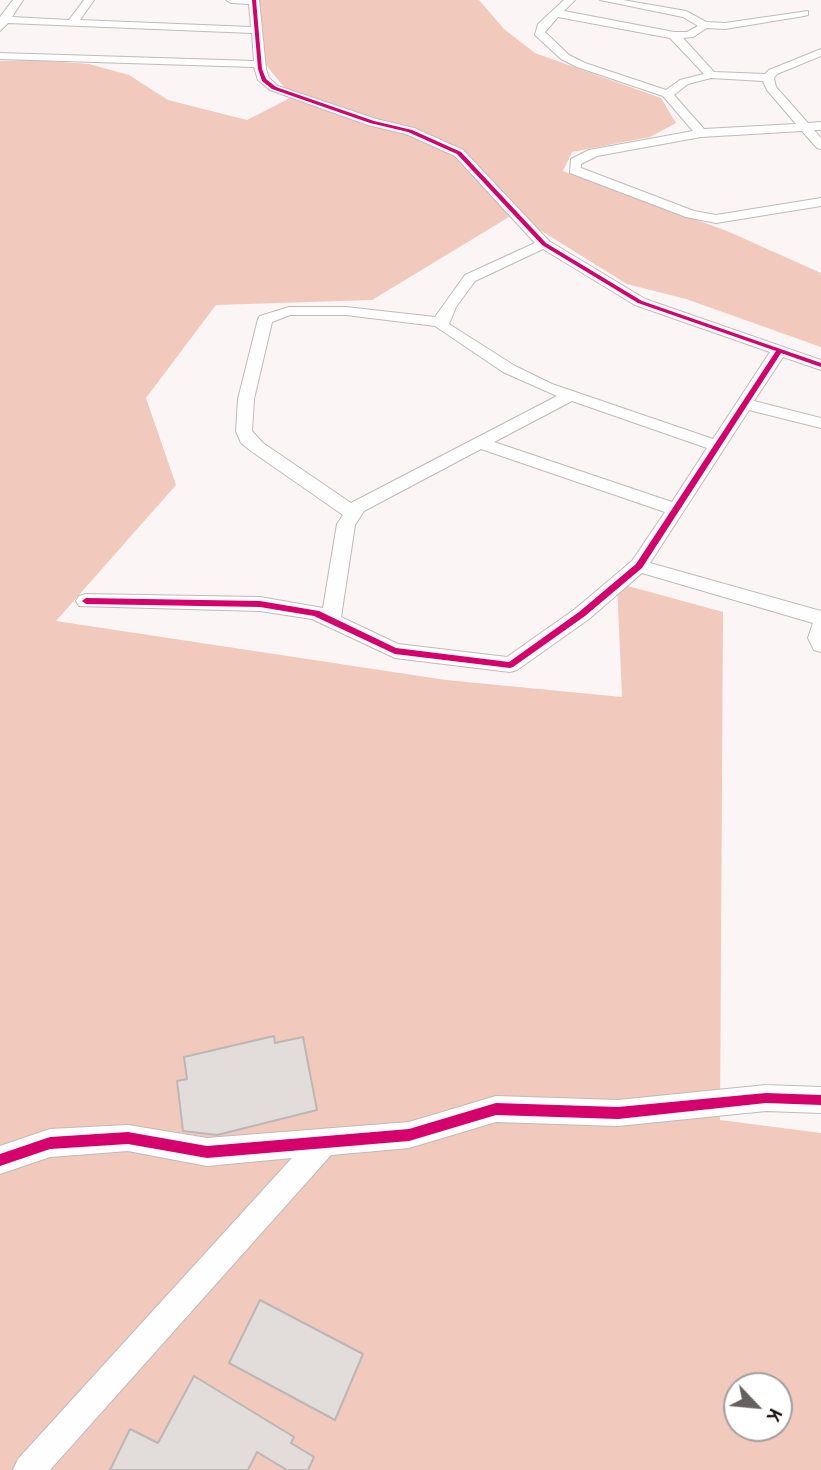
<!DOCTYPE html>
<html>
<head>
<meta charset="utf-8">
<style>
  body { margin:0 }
  #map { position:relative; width:821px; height:1470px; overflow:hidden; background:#fbf6f5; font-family:"Archivo Narrow",sans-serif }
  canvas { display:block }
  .north { position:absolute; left:723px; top:1372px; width:70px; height:70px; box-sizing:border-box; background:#fff; border:2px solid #a29f9f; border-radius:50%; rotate:116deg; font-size:19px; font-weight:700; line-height:28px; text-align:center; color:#16100e }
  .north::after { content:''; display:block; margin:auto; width:24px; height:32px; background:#66605f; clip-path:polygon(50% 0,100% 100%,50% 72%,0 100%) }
</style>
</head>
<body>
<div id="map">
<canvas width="821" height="1470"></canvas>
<div class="north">K</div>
</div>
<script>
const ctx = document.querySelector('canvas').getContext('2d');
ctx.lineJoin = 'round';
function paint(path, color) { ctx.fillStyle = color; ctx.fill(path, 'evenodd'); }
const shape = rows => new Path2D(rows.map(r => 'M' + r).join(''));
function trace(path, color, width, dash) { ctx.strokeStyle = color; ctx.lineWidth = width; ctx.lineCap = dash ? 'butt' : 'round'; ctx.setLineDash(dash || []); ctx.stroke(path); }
paint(shape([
  [259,0,479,0,504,29,535,53,661,98,676,123,650,137,572,152,563,171,727,231,821,273,821,347,686,299,627,284,514,214,372,300,216,305,146,398,176,485,56,621,446,680,622,697,617,583,723,612,720,1120,821,1133,821,1470,0,1470,0,61,33,60,89,64,129,75,168,100,247,120,292,97,262,60],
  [737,1386,779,1386,779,1428,737,1428]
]), '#f2c9bd');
const building = shape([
  [274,1036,275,1043,303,1037,317,1110,217,1135,183,1131,177,1081,187,1079,184,1057,274,1036],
  [260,1300,363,1354,335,1420,229,1363,260,1300],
  [194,1376,294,1437,291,1443,314,1457,308,1470,287,1470,257,1452,248,1470,110,1470,130,1429,158,1443,194,1376]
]);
paint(building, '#e2dcdb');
trace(building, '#bcb6b5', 2);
const minor = shape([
  [13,0,23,0,12,17,69,20,84,0,94,0,80,20,251,27,249,4,231,3,226,0,259,0,266,69,269,78,278,86,376,119,414,128,463,150,549,241,645,299,821,360,821,370,783,357,754,401,821,418,821,428,749,410,650,563,821,611,821,652,814,650,808,638,813,623,642,573,589,619,517,670,510,672,395,658,312,619,260,611,79,606,76,601,79,596,86,594,260,597,323,608,337,524,343,515,251,451,241,443,236,431,238,399,258,319,260,316,289,307,346,307,435,317,465,275,535,243,455,156,406,134,368,125,270,90,258,80,254,67,0,59,0,53,254,61,252,33,8,23,0,31,0,17,13,0],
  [543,249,635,305,770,352,713,439,552,384,515,366,449,324,456,307,475,281,543,249],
  [290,315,346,315,435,326,503,372,557,396,351,503,263,443,252,431,254,399,272,322,290,315],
  [572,401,707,448,672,502,494,442,572,401],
  [481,449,665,512,632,561,575,609,507,657,398,644,341,617,355,525,364,511,481,449],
  [564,0,575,0,564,11,674,32,687,32,698,26,683,17,600,0,623,0,686,11,706,22,725,23,808,11,808,15,804,16,725,29,707,28,693,37,683,38,714,72,765,74,769,70,821,49,821,56,777,74,774,78,776,87,808,123,821,122,821,130,814,130,821,138,821,149,817,148,802,131,701,137,597,156,581,164,581,168,694,211,716,215,821,198,821,206,716,223,686,217,570,173,571,159,589,150,693,131,663,96,577,67,561,59,535,35,538,24,564,0],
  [558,17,670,38,704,74,680,80,666,90,585,63,569,55,545,32,558,17],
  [711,78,763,81,767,90,796,124,704,129,674,95,688,84,711,78],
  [766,1085,821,1087,821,1113,766,1111,618,1126,496,1122,409,1148,331,1155,50,1470,13,1470,18,1459,292,1158,207,1166,128,1151,50,1157,0,1174,0,1146,50,1129,128,1125,207,1138,409,1122,496,1096,618,1100,766,1085]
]);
trace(minor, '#c0bbb9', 2);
paint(minor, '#fefefe');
paint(shape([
  [252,0,256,0,262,69,266,79,276,87,374,121,412,130,461,152,546,243,642,301,821,363,821,367,781,353,642,568,585,616,513,667,510,668,395,654,314,616,260,607,86,604,82,601,86,598,260,601,319,611,396,648,509,662,579,612,636,564,776,351,638,303,542,245,457,154,408,132,370,123,272,89,262,81,258,69,252,0],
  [766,1093,821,1095,821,1105,766,1103,618,1119,496,1115,409,1141,207,1158,128,1144,50,1149,0,1166,0,1154,50,1137,128,1132,207,1146,409,1129,496,1103,618,1107,766,1093]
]), '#d6006c');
</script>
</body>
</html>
